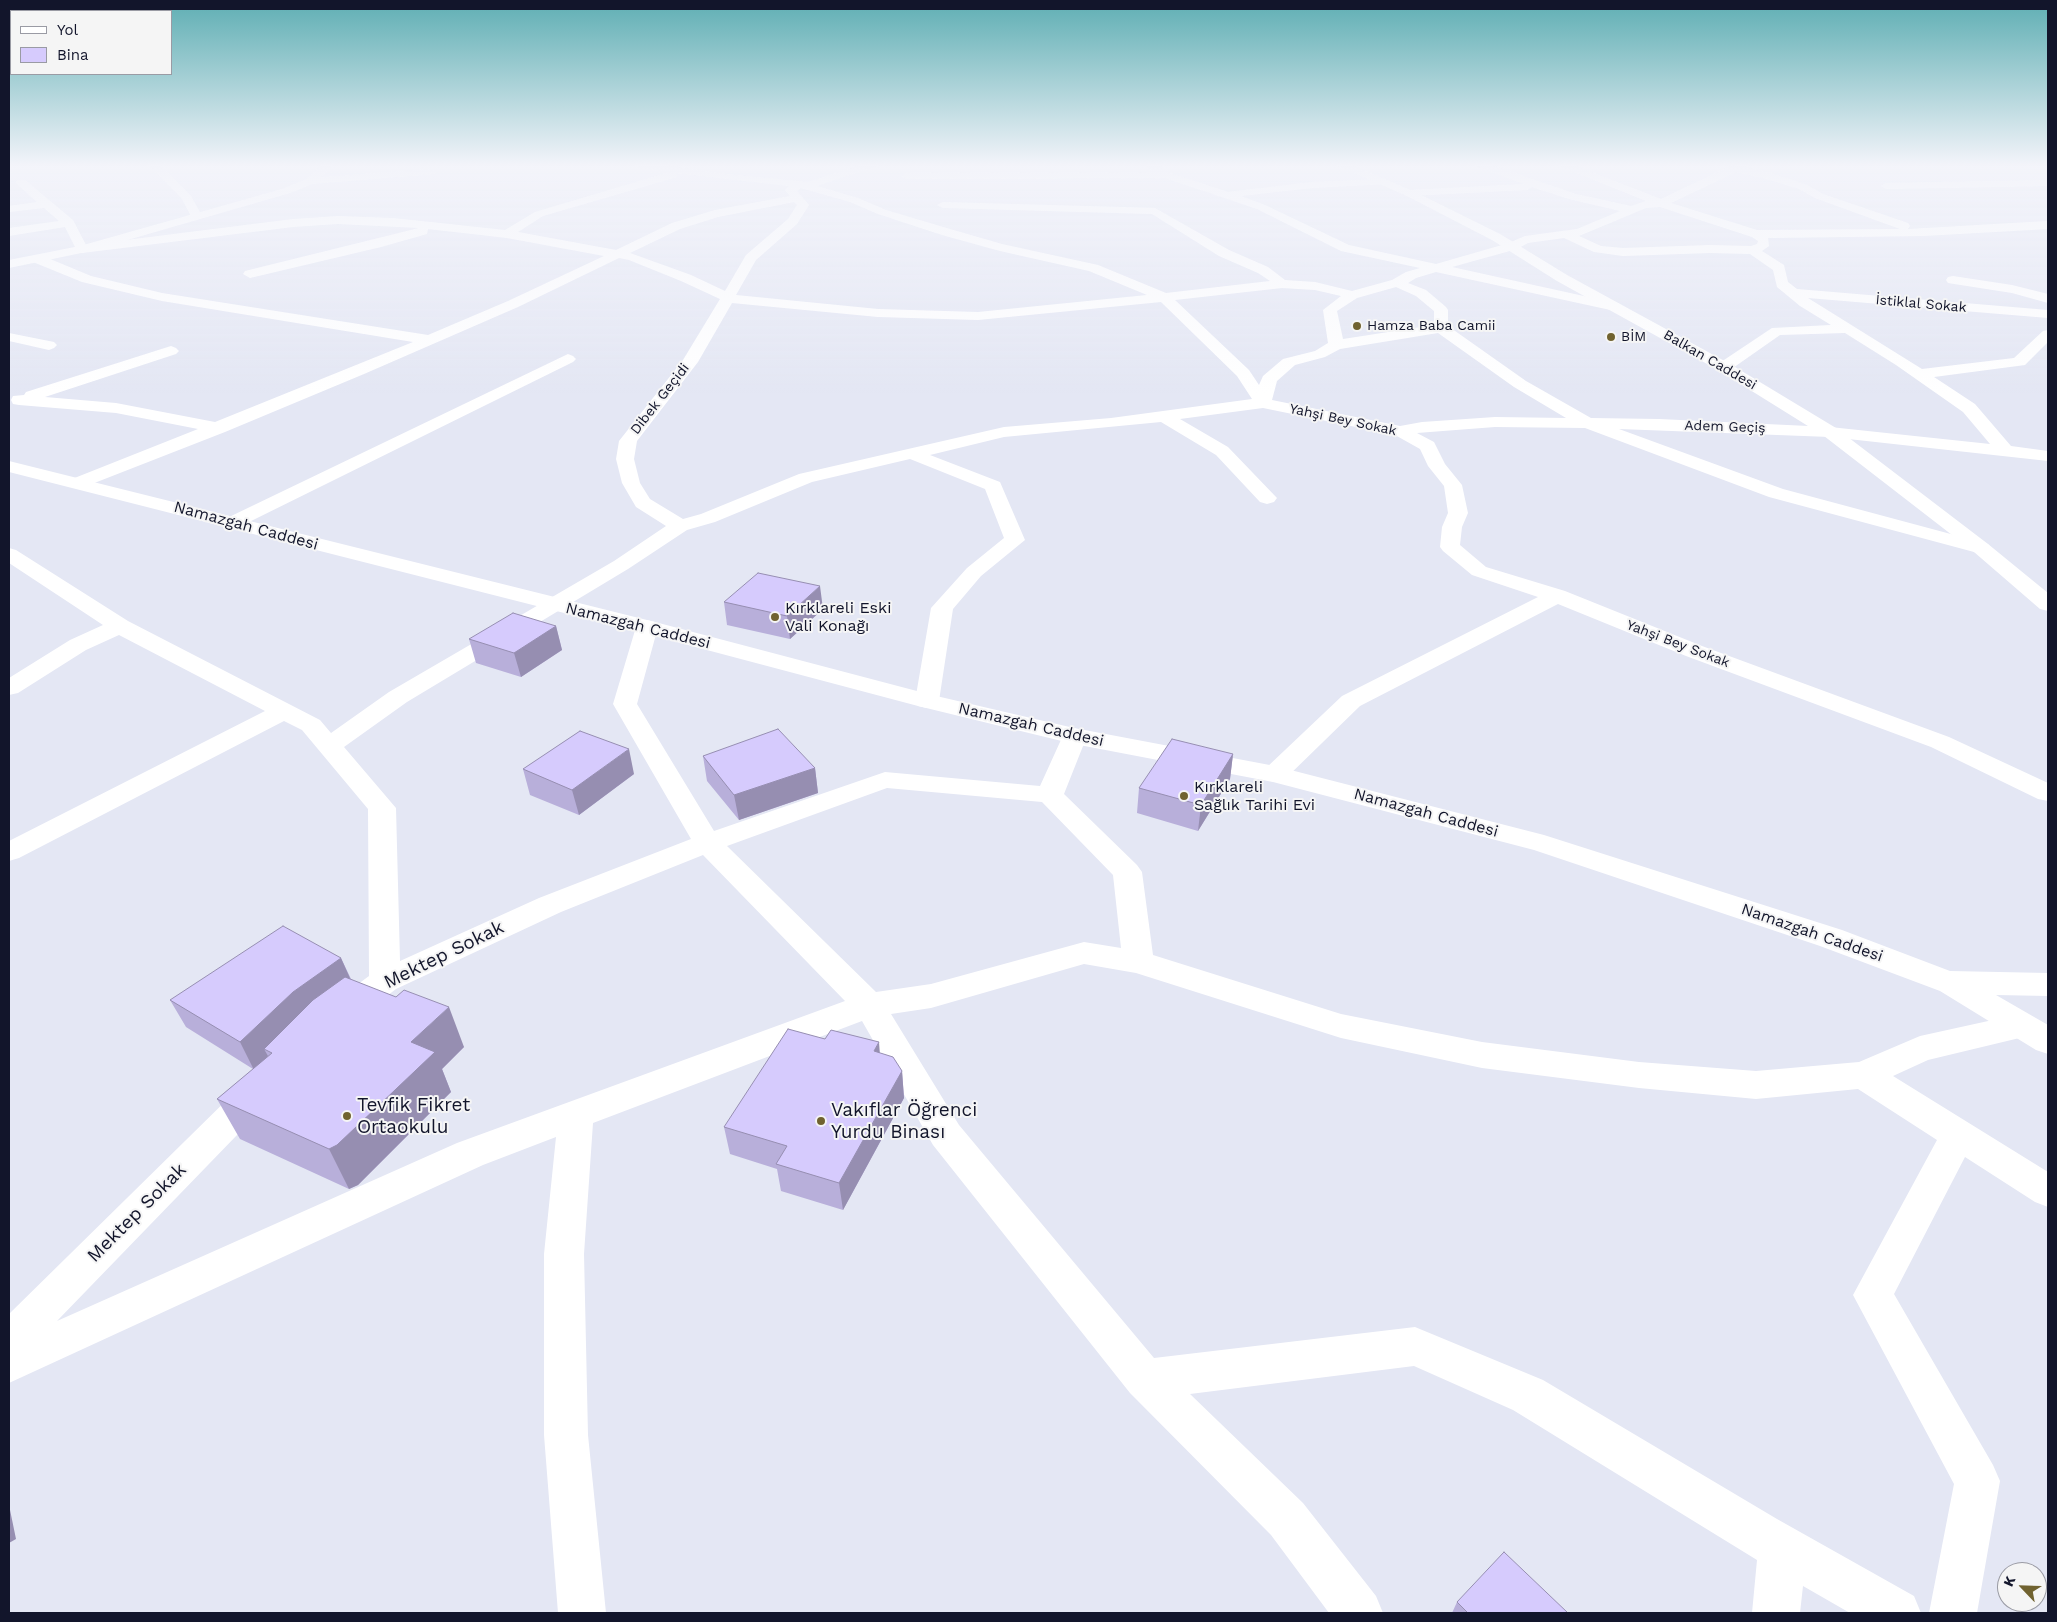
<!DOCTYPE html>
<html>
<head>
<meta charset="utf-8">
<style>
  body { margin:0 }
  #map { position:relative; width:2057px; height:1622px; overflow:hidden; background:#e4e7f4; font-family:"Work Sans",sans-serif }
  canvas { display:block }
  .frame { position:absolute; inset:0; border:10px solid #12152b; pointer-events:none }
  .legend { position:absolute; left:10px; top:10px; width:162px; height:65px; box-sizing:border-box; background:#f5f5f5; border:1px solid #9a9ba4; margin:0; padding:6px 9px; list-style:none; font-size:15px; color:#12152b }
  .legend li { display:flex; align-items:center; gap:10px; height:25px }
  .legend b { width:25px; border:1px solid #9a9ba4 }
  .north { position:absolute; left:1997px; top:1562px; width:50px; height:50px; box-sizing:border-box; background:#f5f5f5; border:1px solid #9a9ba4; border-radius:50%; rotate:294deg; font-size:14px; font-weight:700; line-height:20px; text-align:center; color:#12152b }
  .north::after { content:''; display:block; margin:auto; width:18px; height:22px; background:#706230; clip-path:polygon(50% 0,100% 100%,50% 72%,0 100%) }
</style>
</head>
<body>
<div id="map">
<canvas width="2057" height="1622"></canvas>
<div class="frame"></div>
<ul class="legend">
<li><b style="height:6px;background:#fff"></b>Yol</li>
<li><b style="height:14px;background:#d6cbfd"></b>Bina</li>
</ul>
<div class="north">K</div>
</div>
<script>
const ctx = document.querySelector('canvas').getContext('2d');
ctx.lineJoin = 'round';
const shape = rows => new Path2D(rows.map(r => 'M' + r).join(''));
function paint(path, color) { ctx.fillStyle = color; ctx.fill(path, 'evenodd'); }
function trace(path, color, width, dash) { ctx.strokeStyle = color; ctx.lineWidth = width; ctx.lineCap = dash ? 'butt' : 'round'; ctx.setLineDash(dash || []); ctx.stroke(path); }
function write(font, color, halo, rows, align = 'center') {
  ctx.font = font + ' "Work Sans",sans-serif'; ctx.lineWidth = 4; ctx.setLineDash([]); ctx.textBaseline = 'middle'; ctx.strokeStyle = halo; ctx.fillStyle = color; for (const [text, x, y, turn = 0] of rows) {
    ctx.save(); ctx.translate(x, y); ctx.rotate((+turn || 0) * Math.PI / 180); ctx.textAlign = isNaN(turn) ? turn : align; if (halo) ctx.strokeText(text, 0, 0); ctx.fillText(text, 0, 0); ctx.restore();
  }
}
paint(shape([
  [149,165,160,165,191,196,202,216,200,218,192,218,182,199,149,165],
  [635,165,665,165,725,174,808,182,861,165,879,165,817,186,858,198,886,210,950,229,1002,244,1098,265,1166,293,1270,281,1258,273,1219,256,1152,214,943,208,937,205,943,202,1155,208,1229,250,1268,267,1285,280,1315,282,1352,291,1392,280,1406,272,1420,268,1341,251,1257,209,1165,178,906,179,901,176,906,173,1154,172,1146,165,1159,165,1170,173,1228,192,1312,182,1383,179,1388,182,1387,184,1312,188,1241,196,1265,205,1349,245,1436,264,1509,243,1525,236,1577,229,1620,211,1569,199,1532,187,1527,190,1409,196,1403,193,1409,190,1524,184,1474,165,1491,165,1576,194,1631,206,1646,201,1557,165,1573,165,1661,199,1730,166,1746,165,1745,167,1774,174,1807,185,1823,194,1908,223,1910,226,1908,229,2048,221,2048,229,1924,236,1768,238,1769,246,1762,251,1784,265,1788,282,1797,289,2048,310,2048,318,1808,298,1922,369,2014,358,2043,331,2048,330,2048,342,2025,365,1934,377,1975,404,2011,446,2048,451,2048,461,1830,437,1619,429,1783,489,1988,544,1991,548,1988,552,1981,554,1974,552,1769,497,1585,428,1495,427,1417,433,1434,442,1445,464,1462,485,1468,513,1462,527,1460,545,1486,567,1565,591,1702,646,1949,737,2048,783,2048,801,2038,799,1931,747,1686,656,1558,604,1360,706,1284,780,1275,782,1266,780,1262,774,1266,768,1342,696,1538,597,1472,575,1443,551,1440,547,1442,527,1448,513,1444,486,1428,466,1420,449,1395,435,1263,408,1180,419,1228,447,1277,498,1274,502,1267,504,1260,502,1216,455,1161,422,1004,437,930,455,1000,482,1025,540,981,576,953,609,939,701,936,706,927,708,918,706,915,701,931,608,967,568,1004,538,985,489,910,459,812,482,715,522,687,530,628,569,407,702,344,747,396,808,400,961,539,898,691,839,613,704,636,627,639,622,647,620,655,622,658,627,637,704,714,831,885,772,1040,786,1065,731,1074,728,1083,731,1087,736,1064,794,1137,865,1142,872,1153,955,1341,1014,1482,1042,1639,1062,1756,1071,1859,1062,1920,1036,2020,1014,2032,1017,2037,1026,2032,1035,1928,1060,1893,1076,2048,1172,2048,1207,2035,1202,1965,1157,1894,1294,1993,1465,2000,1481,1977,1613,1929,1613,1954,1484,1853,1295,1937,1140,1858,1089,1756,1099,1639,1088,1482,1068,1341,1038,1136,973,1084,964,931,1008,891,1014,959,1125,1154,1358,1415,1327,1543,1380,1777,1519,1914,1596,1921,1613,1850,1613,1803,1586,1800,1613,1752,1613,1757,1560,1513,1410,1414,1366,1190,1394,1303,1503,1376,1596,1383,1613,1329,1613,1271,1535,1130,1393,933,1145,862,1021,593,1123,584,1254,588,1435,606,1613,558,1613,544,1435,544,1254,556,1137,483,1165,9,1383,9,1314,244,1083,256,1079,268,1083,273,1093,268,1103,57,1321,457,1143,845,1001,703,855,561,912,396,989,358,1018,346,1022,334,1018,330,1010,334,1002,369,976,368,809,302,730,284,721,19,858,9,861,9,841,265,711,119,635,86,650,18,693,9,695,9,678,70,640,103,625,9,563,9,548,16,550,128,621,320,720,331,733,389,692,614,561,666,526,636,507,622,483,616,459,619,441,683,360,720,299,681,281,629,260,619,258,518,307,364,374,225,432,79,489,72,487,70,483,72,479,198,429,116,413,19,405,13,404,11,400,13,396,24,395,26,392,171,346,176,348,179,351,176,354,45,397,116,403,215,422,413,342,162,301,82,282,33,262,32,259,33,256,43,256,91,276,162,293,428,335,508,301,604,256,507,238,428,229,427,234,381,247,250,278,243,274,245,271,419,228,338,224,293,227,82,253,76,249,65,227,9,236,9,228,59,221,44,208,9,212,9,206,37,202,17,184,16,182,17,180,25,180,73,220,86,245,293,219,338,216,393,218,505,230,535,212,670,172,640,168,635,165],
  [1736,172,1767,179,1799,189,1815,198,1900,229,1757,230,1671,203,1736,172],
  [677,173,789,186,785,190,790,196,715,210,672,223,616,250,518,232,543,216,677,177,677,173],
  [801,188,850,202,878,214,942,235,1000,251,1089,271,1147,295,978,312,878,309,736,295,756,260,797,224,809,205,797,191,801,188],
  [794,202,797,205,788,219,746,255,725,291,691,275,630,253,680,229,718,217,794,202],
  [1660,207,1752,237,1758,241,1757,244,1751,246,1710,245,1623,248,1601,246,1579,236,1646,208,1660,207],
  [1564,238,1594,252,1623,256,1710,253,1750,254,1773,270,1777,287,1800,306,1831,325,1772,328,1718,364,1716,367,1718,370,1730,370,1780,335,1845,333,1896,365,1963,412,1990,444,1830,427,1659,419,1591,418,1526,381,1448,326,1448,310,1446,307,1426,290,1408,283,1416,278,1436,272,1615,311,1620,310,1622,307,1620,304,1452,267,1517,249,1528,243,1564,238],
  [1396,287,1416,296,1434,311,1434,325,1343,339,1337,311,1357,298,1396,287],
  [1282,288,1315,290,1341,296,1323,310,1328,343,1315,351,1283,359,1263,376,1259,385,1249,370,1175,300,1282,288],
  [1161,302,1237,376,1252,399,1111,418,1004,427,799,474,701,514,683,519,650,499,640,483,634,459,637,441,698,362,732,303,878,317,978,320,1161,302],
  [1438,333,1514,387,1566,418,1495,417,1422,422,1400,426,1272,400,1277,381,1295,365,1325,357,1340,349,1438,333],
  [887,788,1042,802,1113,875,1121,948,1084,942,931,984,876,992,727,846,887,788],
  [430,169,435,172,434,174,311,184,306,181,311,178,430,169],
  [2048,180,2048,186,1886,189,1881,186,1886,183,2048,180],
  [1953,276,2012,285,2048,294,2048,303,2012,293,1948,283,1946,280,1948,277,1953,276],
  [9,333,54,342,57,345,54,348,49,350,9,341,9,333],
  [568,354,573,356,576,359,573,362,241,526,234,528,227,526,224,522,227,518,568,354]
]), '#fff');
paint(shape([
  [321,165,333,165,315,183,290,193,86,252,9,268,9,260,80,246,282,189,307,179,321,165],
  [9,461,655,622,932,695,1074,728,1275,766,1544,835,1842,930,1950,971,2048,973,2048,996,1996,995,2048,1025,2048,1054,2036,1050,1940,991,1820,946,1534,850,1273,782,1074,744,918,706,639,632,9,472,9,461]
]), '#fff');
paint(shape([
  [1336,165,1351,165,1413,191,1500,234,1567,275,1730,364,1836,428,1988,544,2048,593,2048,611,2040,609,1974,552,1824,436,1718,370,1557,281,1492,240,1405,195,1336,165]
]), '#fff');
paint(shape([
  [724,602,823,609,790,639,727,625],
  [556,626,562,650,521,677,476,663,469,639],
  [1233,754,1230,779,1198,831,1137,813,1139,788],
  [703,756,815,768,818,793,739,820,707,781],
  [523,769,634,774,579,815,530,795],
  [341,958,351,979,464,1047,442,1069,451,1092,358,1185,349,1189,240,1139,217,1099,253,1069,186,1027,170,1000],
  [825,1039,880,1053,902,1071,904,1098,843,1210,781,1191,777,1169,730,1154,724,1127],
  [1457,1602,1568,1613,1452,1613]
]), '#b8afda');
paint(shape([
  [820,586,823,609,790,639,787,616],
  [556,626,562,650,521,677,514,653],
  [629,749,634,774,579,815,572,790],
  [1233,754,1230,779,1198,831,1201,805],
  [815,768,818,793,739,820,734,795],
  [341,958,353,985,264,1049,268,1056,254,1070,240,1042,293,992],
  [449,1007,464,1047,442,1069,451,1092,358,1185,349,1189,329,1149,411,1042],
  [879,1042,881,1069,874,1051],
  [902,1071,904,1098,843,1210,839,1183],
  [9,1505,16,1539,9,1543]
]), '#968eb1');
const building = shape([
  [758,573,820,586,787,616,724,602,758,573],
  [513,613,556,626,514,653,469,639,513,613],
  [778,729,815,768,734,795,703,756,778,729],
  [580,731,629,749,572,790,523,769,580,731],
  [1172,739,1233,754,1201,805,1139,788,1172,739],
  [283,926,341,958,293,992,240,1042,170,1000,283,926],
  [345,977,396,997,404,990,449,1007,411,1042,435,1052,337,1145,329,1149,217,1099,272,1053,264,1049,313,1000,345,977],
  [788,1029,825,1039,831,1030,879,1042,874,1051,893,1057,902,1071,839,1183,776,1164,787,1146,724,1127,788,1029],
  [1504,1552,1568,1613,1468,1613,1457,1602,1504,1552]
]);
paint(building, '#d6cbfd');
trace(building, '#968eb1', 1);
const sky = ctx.createLinearGradient(0, 0, 0, 393);
sky.addColorStop(0, '#5eaeb3');
sky.addColorStop(0.42, '#f3f4fa');
sky.addColorStop(1, '#f3f4fa00');
ctx.fillStyle = sky;
ctx.fillRect(0, 0, 2057, 393);
for (const [x, y, r, color] of [
  [1357,326,5,"#706230"],
  [1611,337,5,"#706230"],
  [775,617,5,"#706230"],
  [1184,796,5,"#706230"],
  [347,1116,5,"#706230"],
  [821,1121,5,"#706230"]
]) { const dot = new Path2D(); dot.arc(x, y, r, 0, 2 * Math.PI); ctx.fillStyle = color; ctx.fill(dot); trace(dot, '#f5f5f5', 2); }
write('14px', '#12152b', '#f5f5f5', [
  ["İstiklal Sokak",1921,304,5],
  ["Balkan Caddesi",1710,360,30],
  ["Dibek Geçidi",660,399,-52],
  ["Yahşi Bey Sokak",1343,420,12],
  ["Adem Geçiş",1725,427,2],
  ["Yahşi Bey Sokak",1678,644,21]
]);
write('14px', '#12152b', '#f5f5f5', [
  ["Hamza Baba Camii",1367,326],
  ["BİM",1621,337]
], 'left');
write('16px', '#12152b', '#f5f5f5', [
  ["Namazgah Caddesi",246,526,15],
  ["Namazgah Caddesi",638,626,14],
  ["Namazgah Caddesi",1031,725,13],
  ["Namazgah Caddesi",1426,813,15],
  ["Namazgah Caddesi",1812,933,19]
]);
write('16px', '#12152b', '#f5f5f5', [
  ["Kırklareli Eski",785,608],
  ["Vali Konağı",785,626],
  ["Kırklareli",1194,787],
  ["Sağlık Tarihi Evi",1194,805]
], 'left');
write('19px', '#12152b', '#f5f5f5', [
  ["Mektep Sokak",444,955,-26],
  ["Mektep Sokak",137,1213,-45]
]);
write('19px', '#12152b', '#f5f5f5', [
  ["Tevfik Fikret",357,1105],
  ["Ortaokulu",357,1127],
  ["Vakıflar Öğrenci",831,1110],
  ["Yurdu Binası",831,1132]
], 'left');
</script>
</body>
</html>
